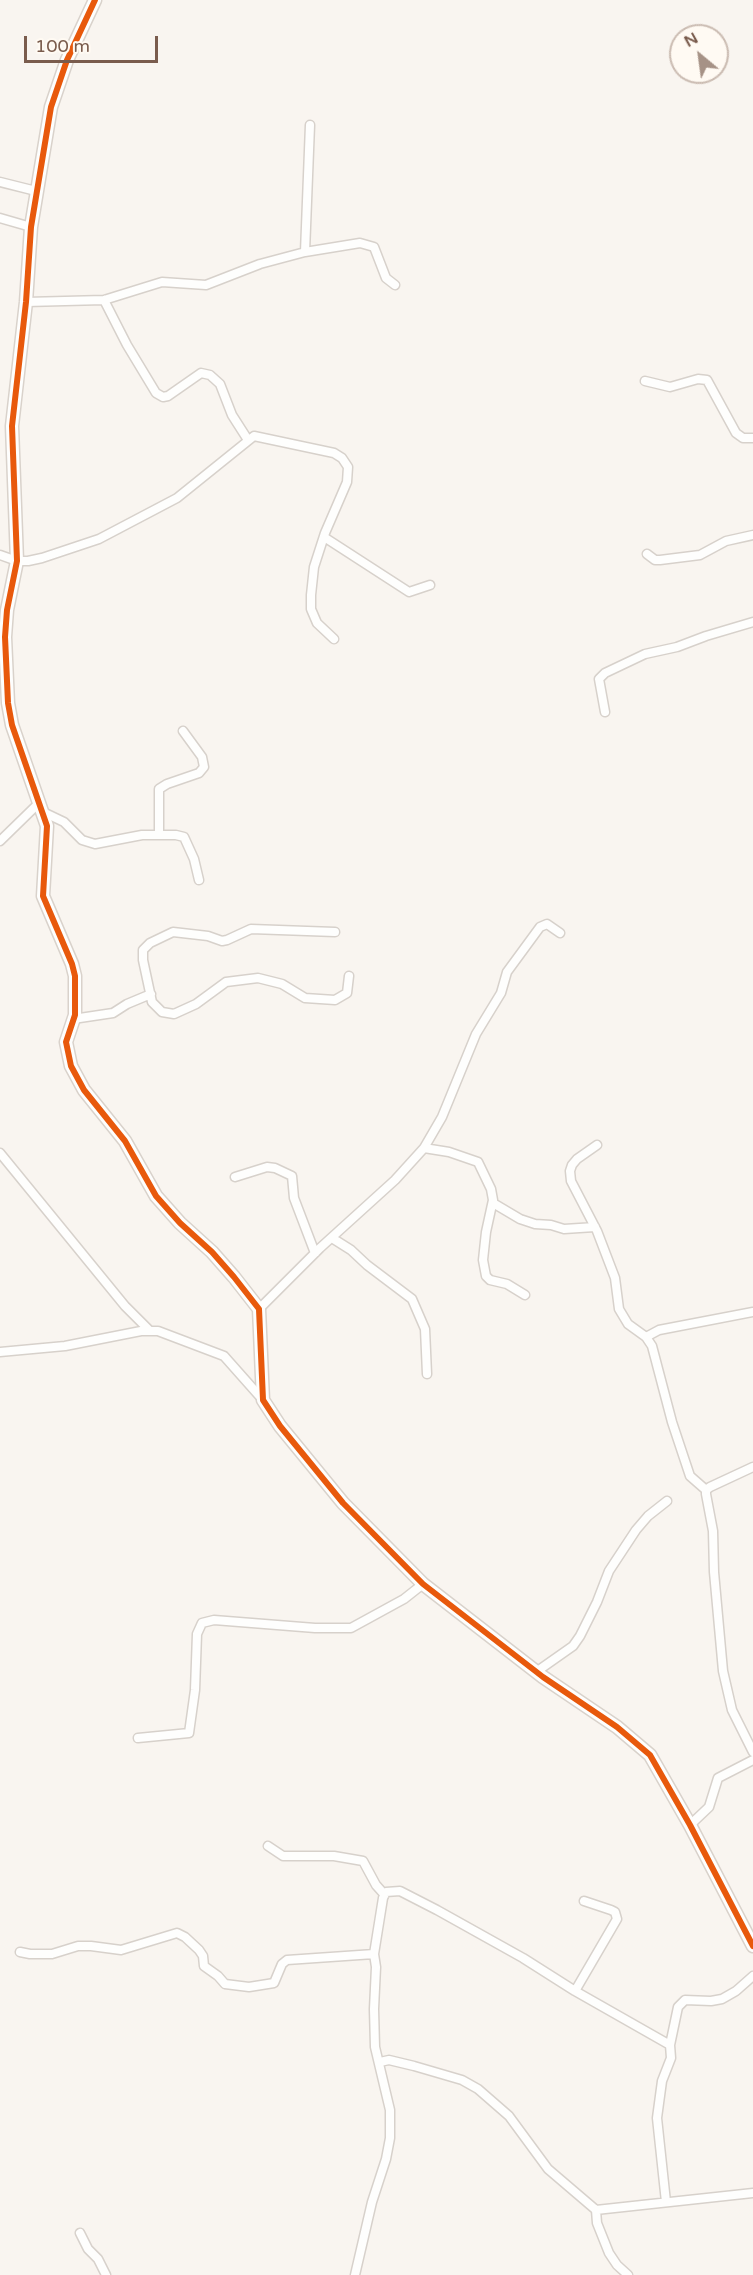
<!DOCTYPE html>
<html>
<head>
<meta charset="utf-8">
<style>
  body { margin:0 }
  #map { position:relative; width:753px; height:2275px; overflow:hidden; background:#f9f5f0; font-family:"Varela Round",sans-serif }
  canvas { display:block }
  .north { position:absolute; left:669px; top:24px; width:60px; height:60px; box-sizing:border-box; background:#fffaf3; border:2px solid #cabbb1; border-radius:50%; rotate:331deg; font-size:16px; font-weight:700; line-height:24px; text-align:center; color:#7a5c4d }
  .north::after { content:''; display:block; margin:auto; width:21px; height:27px; background:#a69286; clip-path:polygon(50% 0,100% 100%,50% 72%,0 100%) }
  .scale { position:absolute; left:24px; top:36px; width:134px; height:27px; box-sizing:border-box; border:3px solid #7a5c4d; border-top:0; padding-left:8px; font-size:18px; line-height:21px; white-space:nowrap; color:#7a5c4d; -webkit-text-stroke:4px #fffaf3; paint-order:stroke }
</style>
</head>
<body>
<div id="map">
<canvas width="753" height="2275"></canvas>
<div class="north">N</div>
<div class="scale">100 m</div>
</div>
<script>
const ctx = document.querySelector('canvas').getContext('2d');
ctx.lineJoin = 'round';
const shape = rows => new Path2D(rows.map(r => 'M' + r).join(''));
function trace(path, color, width, dash) { ctx.strokeStyle = color; ctx.lineWidth = width; ctx.lineCap = dash ? 'butt' : 'round'; ctx.setLineDash(dash || []); ctx.stroke(path); }
const street = shape([
  [0,182,36,191],
  [0,218,31,227],
  [305,252,310,125],
  [104,300,127,345,156,393,163,397,168,396,201,373,210,375,220,384,232,415,248,440],
  [26,302,104,300,162,282,206,285,260,264,305,252,360,243,374,247,386,278,395,285],
  [645,381,670,387,698,379,707,380,736,433,743,438,753,438],
  [324,537,409,592,430,585],
  [647,554,655,560,660,560,700,555,726,541,753,535],
  [0,555,17,561,28,561,42,558,99,539,177,498,254,436,334,453,342,458,348,467,347,482,325,533,314,567,311,595,311,609,317,623,334,639],
  [605,712,599,679,605,673,645,654,677,647,706,636,753,622],
  [43,812,64,822,82,840,95,844,142,835,176,835,184,837,194,859,199,880],
  [159,835,159,789,167,784,199,773,204,767,202,757,183,731],
  [0,841,40,802],
  [335,932,251,929,227,940,222,941,208,936,173,932,150,943,143,950,143,960,152,1002,162,1012,174,1014,196,1004,226,982,258,978,282,984,305,998,335,1000,347,993,349,976],
  [73,1019,113,1013,127,1004,151,994],
  [597,1145,577,1159,572,1165,570,1171,571,1181,597,1231,615,1278,619,1309,628,1324,646,1337,652,1346,672,1422,690,1476,706,1490],
  [424,1148,449,1152,478,1162,491,1189,493,1200,486,1232,483,1260,486,1276,490,1280,507,1284,525,1295],
  [0,1153,125,1306,149,1330],
  [235,1177,267,1167,275,1168,292,1176,294,1198,315,1253],
  [493,1203,520,1219,535,1224,551,1225,564,1229,595,1227],
  [332,1238,351,1250,367,1265,412,1299,425,1329,427,1374],
  [259,1309,320,1248,395,1180,424,1148,442,1117,476,1034,501,993,507,972,540,927,547,924,560,933],
  [646,1337,659,1330,753,1312],
  [0,1352,65,1346,141,1331,158,1331,224,1356,263,1400],
  [753,1467,710,1487,706,1490,706,1494,713,1531,714,1572,723,1671,732,1710,753,1752],
  [536,1672,573,1646,580,1636,597,1602,609,1571,636,1530,648,1516,667,1501],
  [138,1738,189,1733,195,1690,197,1634,202,1623,214,1620,315,1628,351,1628,404,1599,423,1584],
  [690,1825,709,1807,718,1778,753,1760],
  [268,1846,283,1856,334,1856,363,1861,376,1885,384,1894],
  [20,1952,30,1954,52,1954,78,1946,91,1946,121,1950,177,1933,185,1937,199,1950,203,1956,204,1966,218,1976,225,1984,249,1987,274,1983,282,1964,287,1960,374,1954],
  [575,1991,617,1919,615,1912,611,1910,584,1901],
  [380,2062,389,2060,414,2066,462,2080,478,2089,509,2116,548,2169,596,2210,753,2193],
  [666,2202,657,2118,662,2081,671,2058,670,2045,678,2007,685,2000,711,2001,722,1999,736,1991,753,1976],
  [596,2210,597,2223,609,2253,617,2265,628,2275],
  [80,2233,88,2249,98,2259,106,2275],
  [355,2275,372,2202,386,2159,390,2138,390,2110,375,2047,374,2009,376,1967,374,1954,383,1898,386,1892,400,1891,437,1910,523,1958,575,1991,670,2045]
]);
const secondary = shape([
  [95,0,67,60,51,107,31,227,26,302,12,426,17,561,7,610,5,637,8,703,12,725,47,826,43,896,72,964,75,976,75,1015,66,1042,71,1066,84,1090,125,1141,156,1196,180,1223,212,1252,234,1277,259,1309,263,1400,280,1426,343,1503,423,1584,543,1677,617,1727,650,1755,690,1825,753,1946]
]);
trace(street, '#d7d1cb', 11);
trace(secondary, '#d9d2cb', 15);
trace(street, '#fefefd', 8);
trace(secondary, '#fefefd', 12);
trace(shape([
  [95,0,67,60,51,107,31,227,26,302,12,426,17,561,7,610,5,637,8,703,12,725,47,826,43,896,72,964,75,976,75,1015,66,1042,71,1066,84,1090,125,1141,156,1196,180,1223,212,1252,234,1277,259,1309,263,1400,280,1426,343,1503,423,1584,543,1677,617,1727,650,1755,690,1825,753,1946]
]), '#e8590c', 6);
</script>
</body>
</html>
